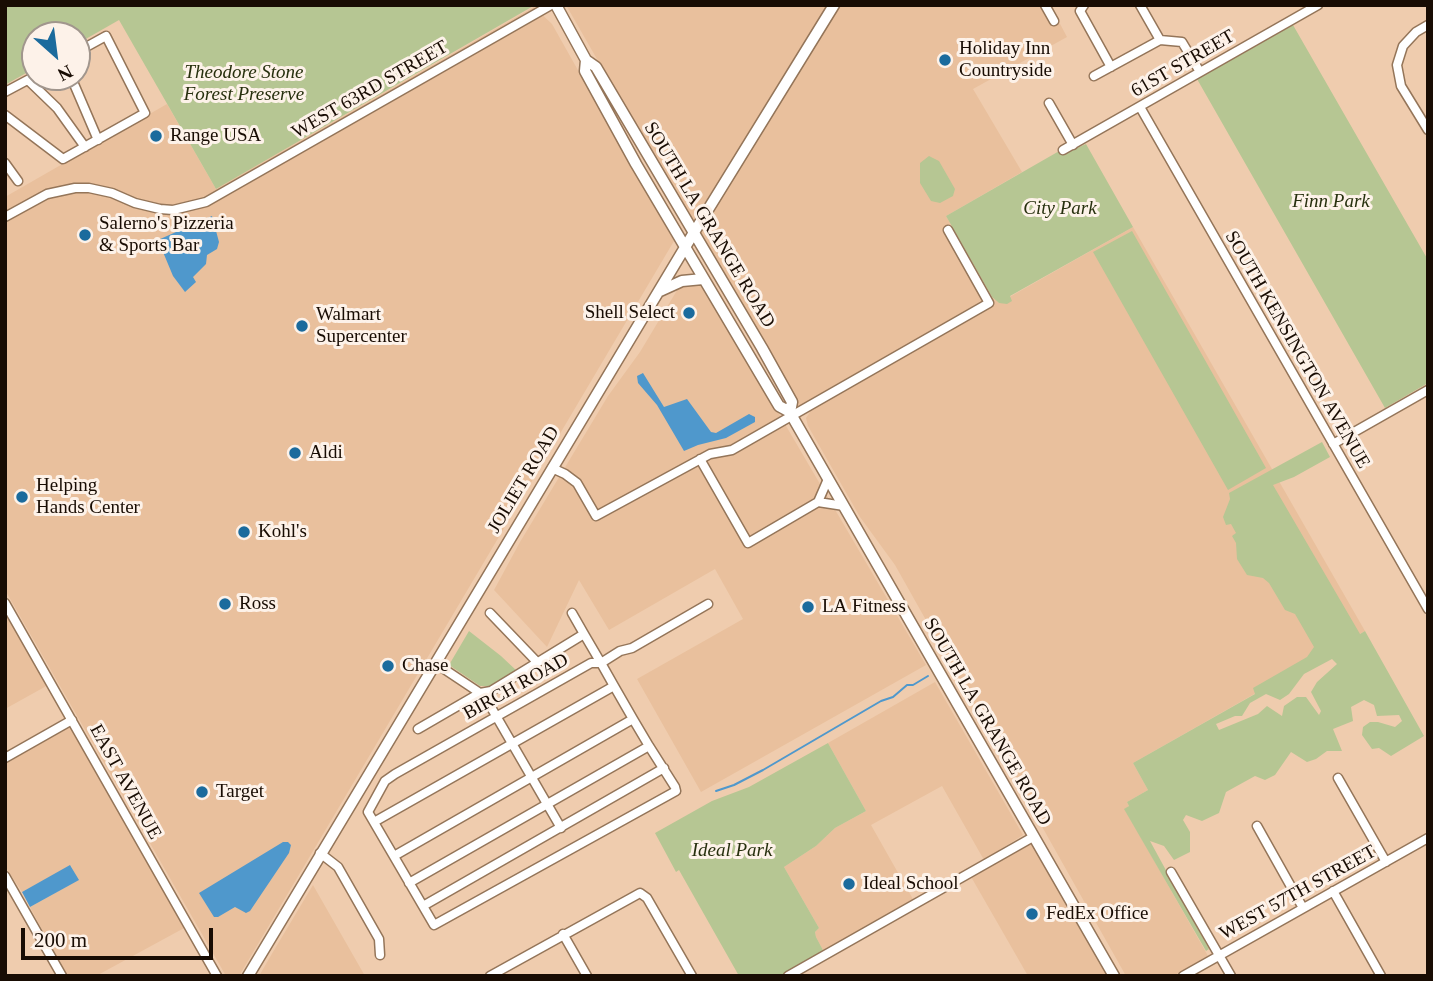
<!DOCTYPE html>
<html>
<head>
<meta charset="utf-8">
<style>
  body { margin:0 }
  #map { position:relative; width:1433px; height:981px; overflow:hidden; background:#efccae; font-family:"Times New Roman",serif }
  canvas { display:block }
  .frame { position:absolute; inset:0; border:7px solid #180c03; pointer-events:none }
  .north { position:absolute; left:21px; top:21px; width:70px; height:70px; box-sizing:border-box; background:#fdf2e9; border:2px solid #a1968d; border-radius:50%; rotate:152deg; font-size:19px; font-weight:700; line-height:28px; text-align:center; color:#180c03 }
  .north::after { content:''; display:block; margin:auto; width:24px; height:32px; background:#1b6b9d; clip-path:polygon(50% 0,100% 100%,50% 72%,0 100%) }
  .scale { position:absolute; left:21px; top:928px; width:192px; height:32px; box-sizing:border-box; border:4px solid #180c03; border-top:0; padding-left:9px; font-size:21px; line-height:24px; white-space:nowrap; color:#180c03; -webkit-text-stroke:5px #fdf2e9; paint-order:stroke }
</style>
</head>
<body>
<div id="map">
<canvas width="1433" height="981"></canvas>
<div class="frame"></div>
<div class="north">N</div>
<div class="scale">200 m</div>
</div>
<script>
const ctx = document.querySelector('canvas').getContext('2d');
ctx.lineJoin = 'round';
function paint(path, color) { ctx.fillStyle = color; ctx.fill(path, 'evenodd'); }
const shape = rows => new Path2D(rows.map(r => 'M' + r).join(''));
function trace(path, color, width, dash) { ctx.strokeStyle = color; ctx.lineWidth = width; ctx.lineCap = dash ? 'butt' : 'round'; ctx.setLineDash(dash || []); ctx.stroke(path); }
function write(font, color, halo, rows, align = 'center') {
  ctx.font = font + ' "Times New Roman",serif'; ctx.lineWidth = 6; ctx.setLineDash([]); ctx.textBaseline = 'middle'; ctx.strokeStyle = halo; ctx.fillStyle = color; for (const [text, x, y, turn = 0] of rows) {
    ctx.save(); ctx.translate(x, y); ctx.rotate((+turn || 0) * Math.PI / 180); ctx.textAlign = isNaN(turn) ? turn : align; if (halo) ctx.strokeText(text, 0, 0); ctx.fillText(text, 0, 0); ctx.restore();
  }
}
paint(shape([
  [566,5,827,5,692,225],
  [835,5,1050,5,1067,37,973,89,1022,172,946,216,992,297,999,303,1133,227,1365,631,1133,763,1148,790,1127,802,1129,806,1125,809,1208,956,1173,976,1126,976,895,565,860,517,808,426,806,418,810,412,792,414,693,238],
  [534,7,552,24,674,241,239,976,226,976,5,590,5,197,167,104,216,189],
  [689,282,698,283,705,290,724,320,926,665,701,792,637,679,743,619,715,569,609,630,579,580,547,647,494,590,520,542,608,396,640,352,679,287],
  [5,607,50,684,5,709],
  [935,682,1023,835,984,860,942,786,871,825,914,901,824,952,816,937,815,932,819,928,784,867,816,846,835,828,866,811,828,743],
  [72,722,186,927,96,976,67,976,30,907,78,880,71,866,22,892,5,866,5,759],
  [1031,841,1109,976,1028,976,970,875],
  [313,885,365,976,259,976,273,952]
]), '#e9c09d');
paint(shape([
  [5,5,535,5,216,189,119,20,77,44,77,35,35,35,35,68,5,85],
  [1293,25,1428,260,1428,383,1385,408,1197,79],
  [1086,144,1133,227,1010,296,1012,301,1007,304,999,303,992,297,946,216,1061,150,1064,154],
  [929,156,939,161,955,189,953,196,940,203,931,201,920,183,920,163],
  [1132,231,1266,468,1228,490,1093,252],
  [1322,442,1330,457,1294,477,1273,485,1360,634,1365,631,1424,736,1391,756,1379,748,1372,749,1362,735,1363,727,1370,722,1378,722,1395,727,1402,721,1399,715,1377,716,1374,705,1364,700,1351,707,1353,721,1333,729,1342,751,1327,751,1316,759,1307,762,1291,752,1275,775,1265,780,1255,776,1226,792,1219,813,1202,821,1186,815,1183,820,1190,832,1190,852,1174,860,1164,846,1150,841,1209,949,1206,951,1124,809,1129,806,1127,802,1148,790,1133,763,1255,694,1253,688,1307,657,1314,647,1295,614,1285,610,1269,583,1263,578,1247,575,1237,559,1236,543,1232,536,1236,533,1231,524,1226,525,1223,517,1230,499,1229,493],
  [1332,659,1337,664,1317,682,1311,692,1321,711,1319,715,1306,697,1297,697,1284,706,1282,716,1267,706,1258,714,1219,730,1216,724,1235,716,1242,716,1250,703,1266,694,1280,700,1289,694,1304,674],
  [469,631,501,656,518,672,497,686,480,686,449,665],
  [828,743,866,811,835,828,816,846,784,867,819,928,815,932,816,937,824,952,782,976,739,976,679,870,676,872,655,833,712,801,749,787]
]), '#b6c693');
paint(shape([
  [212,216,219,242,217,249,207,255,206,264,193,277,196,282,185,292,173,276,158,240],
  [643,373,664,407,687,399,711,432,716,433,749,414,755,417,755,422,726,438,698,445,684,451,657,405,638,383,637,376],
  [283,842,288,842,291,845,289,853,250,911,246,913,235,907,218,917,214,917,199,893],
  [70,865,79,880,30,907,22,892]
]), '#4f98cc');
trace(shape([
  [716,791,734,785,763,770,881,701,893,697,907,685,913,685,928,676]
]), '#4f98cc', 2);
const minor = shape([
  [1045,5,1054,21],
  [1084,5,1080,11,1111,67],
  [1140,5,1160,40],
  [1428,25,1416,32,1403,46,1397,65,1401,86,1428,130],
  [1094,76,1160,40,1182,42,1200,72],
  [71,77,98,140],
  [28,80,57,108,85,147],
  [5,92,35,76],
  [1049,103,1073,145],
  [1140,107,1428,609],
  [5,115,63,159,145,113,106,36,77,52],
  [1063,150,1318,5],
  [5,163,18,181],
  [5,217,47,194,75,188,89,188,112,193,135,203,160,209,173,210,206,202,551,5],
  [1333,444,1428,390],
  [700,459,748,543,818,502,828,479],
  [552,468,565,474,577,483,596,516,710,454,732,450,989,303,948,230],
  [818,502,844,506],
  [5,603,217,976],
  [490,613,537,662],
  [572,613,584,634,601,663,614,686,633,719,649,746,675,787,676,791,434,925,368,812,385,781,395,774,591,663,601,663,620,651,632,648,708,604],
  [435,663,480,693,488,702,561,828],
  [418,729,480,693,491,691,584,634],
  [5,758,72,720],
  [1338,778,1386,862],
  [374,822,614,686],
  [1257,826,1303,908],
  [320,853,338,867,379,939,380,955],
  [394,856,633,719],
  [1171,872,1231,976],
  [5,876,62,976],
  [409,883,649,746],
  [1333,891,1381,976],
  [423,906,664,768],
  [563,934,587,976],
  [490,976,640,893,647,898,692,976],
  [788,976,1033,837],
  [1183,976,1428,838]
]);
const major = shape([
  [556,5,586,60,596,67,762,348,792,402,790,412],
  [586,60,585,71,636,164,779,406,790,412,792,416,1114,976],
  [660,291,682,281,703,279],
  [248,976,693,234,834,5]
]);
trace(minor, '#947559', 11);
trace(major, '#947559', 13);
trace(minor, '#fff', 8);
trace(major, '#fff', 10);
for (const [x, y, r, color] of [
  [945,60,7,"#1b6b9d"],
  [156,136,7,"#1b6b9d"],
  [85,235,7,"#1b6b9d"],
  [689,313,7,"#1b6b9d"],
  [302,326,7,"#1b6b9d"],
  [295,453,7,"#1b6b9d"],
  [22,497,7,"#1b6b9d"],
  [244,532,7,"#1b6b9d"],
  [225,604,7,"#1b6b9d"],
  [808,607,7,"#1b6b9d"],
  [388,666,7,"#1b6b9d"],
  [202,792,7,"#1b6b9d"],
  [849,884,7,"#1b6b9d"],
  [1032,914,7,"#1b6b9d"]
]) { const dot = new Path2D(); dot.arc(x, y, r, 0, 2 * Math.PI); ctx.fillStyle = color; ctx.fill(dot); trace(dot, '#fdf2e9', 2.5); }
write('19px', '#180c03', '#fdf2e9', [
  ["Holiday Inn",959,49],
  ["Countryside",959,71],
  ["Range USA",170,136],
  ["Salerno's Pizzeria",99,224],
  ["& Sports Bar",99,246],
  ["Shell Select",675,313,"right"],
  ["Walmart",316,315],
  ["Supercenter",316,337],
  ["Aldi",309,453],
  ["Helping",36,486],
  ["Hands Center",36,508],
  ["Kohl's",258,532],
  ["Ross",239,604],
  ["LA Fitness",822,607],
  ["Chase",402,666],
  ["Target",216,792],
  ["Ideal School",863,884],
  ["FedEx Office",1046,914]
], 'left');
write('19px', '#180c03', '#fdf2e9', [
  ["61ST STREET",1183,64,-30],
  ["WEST 63RD STREET",370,90,-30],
  ["SOUTH LA GRANGE ROAD",709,225,59],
  ["SOUTH KENSINGTON AVENUE",1297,350,60],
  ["JOLIET ROAD",524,480,-59],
  ["BIRCH ROAD",516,687,-29],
  ["SOUTH LA GRANGE ROAD",987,722,60],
  ["EAST AVENUE",125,782,61],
  ["WEST 57TH STREET",1298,893,-29]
]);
write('italic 19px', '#27300e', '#fdf2e9', [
  ["Theodore Stone",244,73],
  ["Forest Preserve",244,95],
  ["Finn Park",1331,202],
  ["City Park",1060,209],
  ["Ideal Park",732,851]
]);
</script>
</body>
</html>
